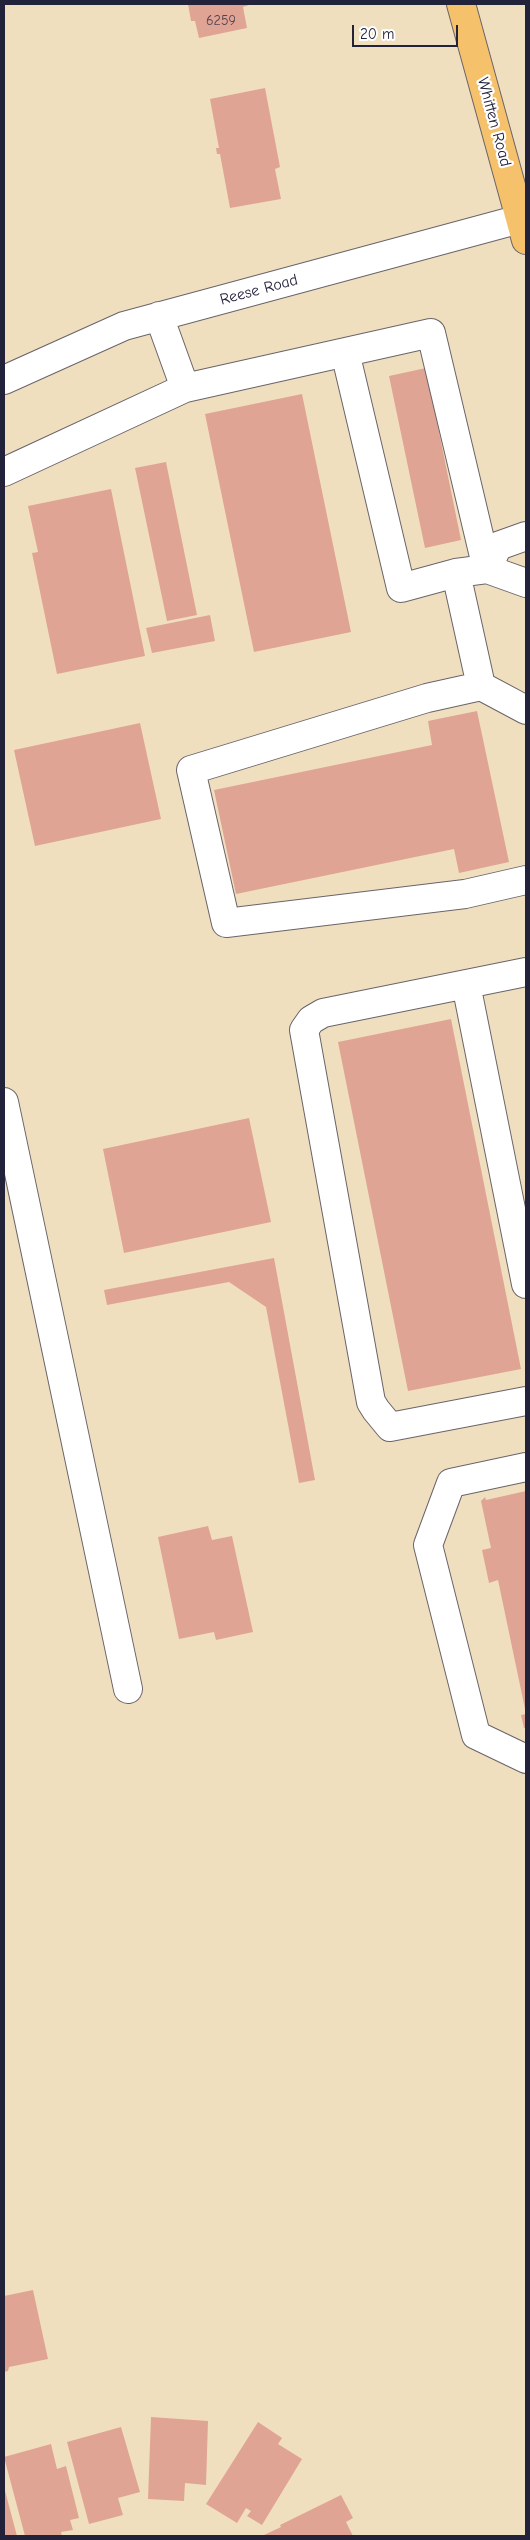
<!DOCTYPE html>
<html>
<head>
<meta charset="utf-8">
<style>
  body { margin:0 }
  #map { position:relative; width:530px; height:2540px; overflow:hidden; background:#f0dfbf; font-family:"Comic Neue",sans-serif }
  canvas { display:block }
  .frame { position:absolute; inset:0; border:5px solid #22223b; pointer-events:none }
  .scale { position:absolute; left:352px; top:25px; width:106px; height:22px; box-sizing:border-box; border:2px solid #22223b; border-top:0; padding-left:6px; font-size:15px; line-height:18px; white-space:nowrap; color:#22223b; -webkit-text-stroke:4px #fff; paint-order:stroke }
</style>
</head>
<body>
<div id="map">
<canvas width="530" height="2540"></canvas>
<div class="frame"></div>
<div class="scale">20 m</div>
</div>
<script>
const ctx = document.querySelector('canvas').getContext('2d');
ctx.lineJoin = 'round';
function paint(path, color) { ctx.fillStyle = color; ctx.fill(path, 'evenodd'); }
const shape = rows => new Path2D(rows.map(r => 'M' + r).join(''));
function trace(path, color, width, dash) { ctx.strokeStyle = color; ctx.lineWidth = width; ctx.lineCap = dash ? 'butt' : 'round'; ctx.setLineDash(dash || []); ctx.stroke(path); }
function write(font, color, halo, rows, align = 'center') {
  ctx.font = font + ' "Comic Neue",sans-serif'; ctx.lineWidth = 4.5; ctx.setLineDash([]); ctx.textBaseline = 'middle'; ctx.strokeStyle = halo; ctx.fillStyle = color; for (const [text, x, y, turn = 0] of rows) {
    ctx.save(); ctx.translate(x, y); ctx.rotate((+turn || 0) * Math.PI / 180); ctx.textAlign = isNaN(turn) ? turn : align; if (halo) ctx.strokeText(text, 0, 0); ctx.fillText(text, 0, 0); ctx.restore();
  }
}
paint(shape([
  [188,4,252,4,243,7,247,28,199,38,195,21,191,21],
  [265,88,280,167,275,169,281,199,230,208,220,154,217,154,216,148,219,148,210,99],
  [426,368,461,540,425,548,389,376],
  [302,394,351,632,254,652,205,414],
  [166,462,197,615,167,621,135,468],
  [111,489,145,656,57,674,32,553,38,552,28,506],
  [210,615,215,641,152,653,146,628],
  [477,711,509,862,459,873,454,849,236,894,214,790,432,745,428,721],
  [140,723,161,819,35,846,14,750],
  [451,1019,521,1369,408,1391,338,1042],
  [249,1118,271,1222,124,1253,103,1149],
  [274,1258,315,1480,299,1483,266,1307,229,1282,107,1305,104,1290],
  [526,1491,526,1709,525,1709,498,1580,489,1583,482,1550,491,1548,481,1501,485,1497,486,1500],
  [208,1526,212,1540,232,1536,253,1632,216,1640,214,1632,179,1639,158,1537],
  [526,1714,526,1728,524,1728,521,1715],
  [33,2290,48,2359,9,2367,8,2371,4,2372,4,2296],
  [151,2417,208,2421,206,2485,185,2483,184,2501,148,2499],
  [258,2422,282,2438,278,2444,302,2459,262,2525,247,2516,251,2511,246,2508,237,2523,206,2504],
  [121,2427,140,2492,118,2498,123,2515,89,2524,67,2442],
  [51,2444,57,2469,66,2466,79,2518,70,2520,73,2530,61,2532,62,2536,25,2536,4,2457],
  [4,2487,17,2536,4,2536],
  [341,2495,353,2518,346,2522,353,2536,262,2536,281,2527,280,2525]
]), '#e0a495');
const minor = shape([
  [159,316,185,388,431,333,487,569],
  [345,352,401,588,456,573],
  [4,380,124,326,520,219],
  [4,472,185,388],
  [487,569,498,546,526,536],
  [481,686,456,573,487,569,526,583],
  [526,710,481,686,427,698,191,770,226,923,465,894,526,880],
  [526,972,323,1013,311,1020,304,1030,371,1402,376,1410,390,1427,526,1401],
  [466,984,526,1284],
  [4,1102,128,1689],
  [526,1467,451,1483,428,1545,476,1735,526,1759]
]);
const major = shape([
  [461,4,526,240]
]);
trace(minor, '#6a6469', 30);
trace(major, '#6a6469', 30);
trace(minor, '#fff', 28);
trace(major, '#f5c16b', 28);
write('14px', '#524252', null, [
  ["6259",221,21]
]);
write('16px', '#22223b', '#fff', [
  ["Whitten Road",494,122,75],
  ["Reese Road",259,290,-15]
]);
</script>
</body>
</html>
